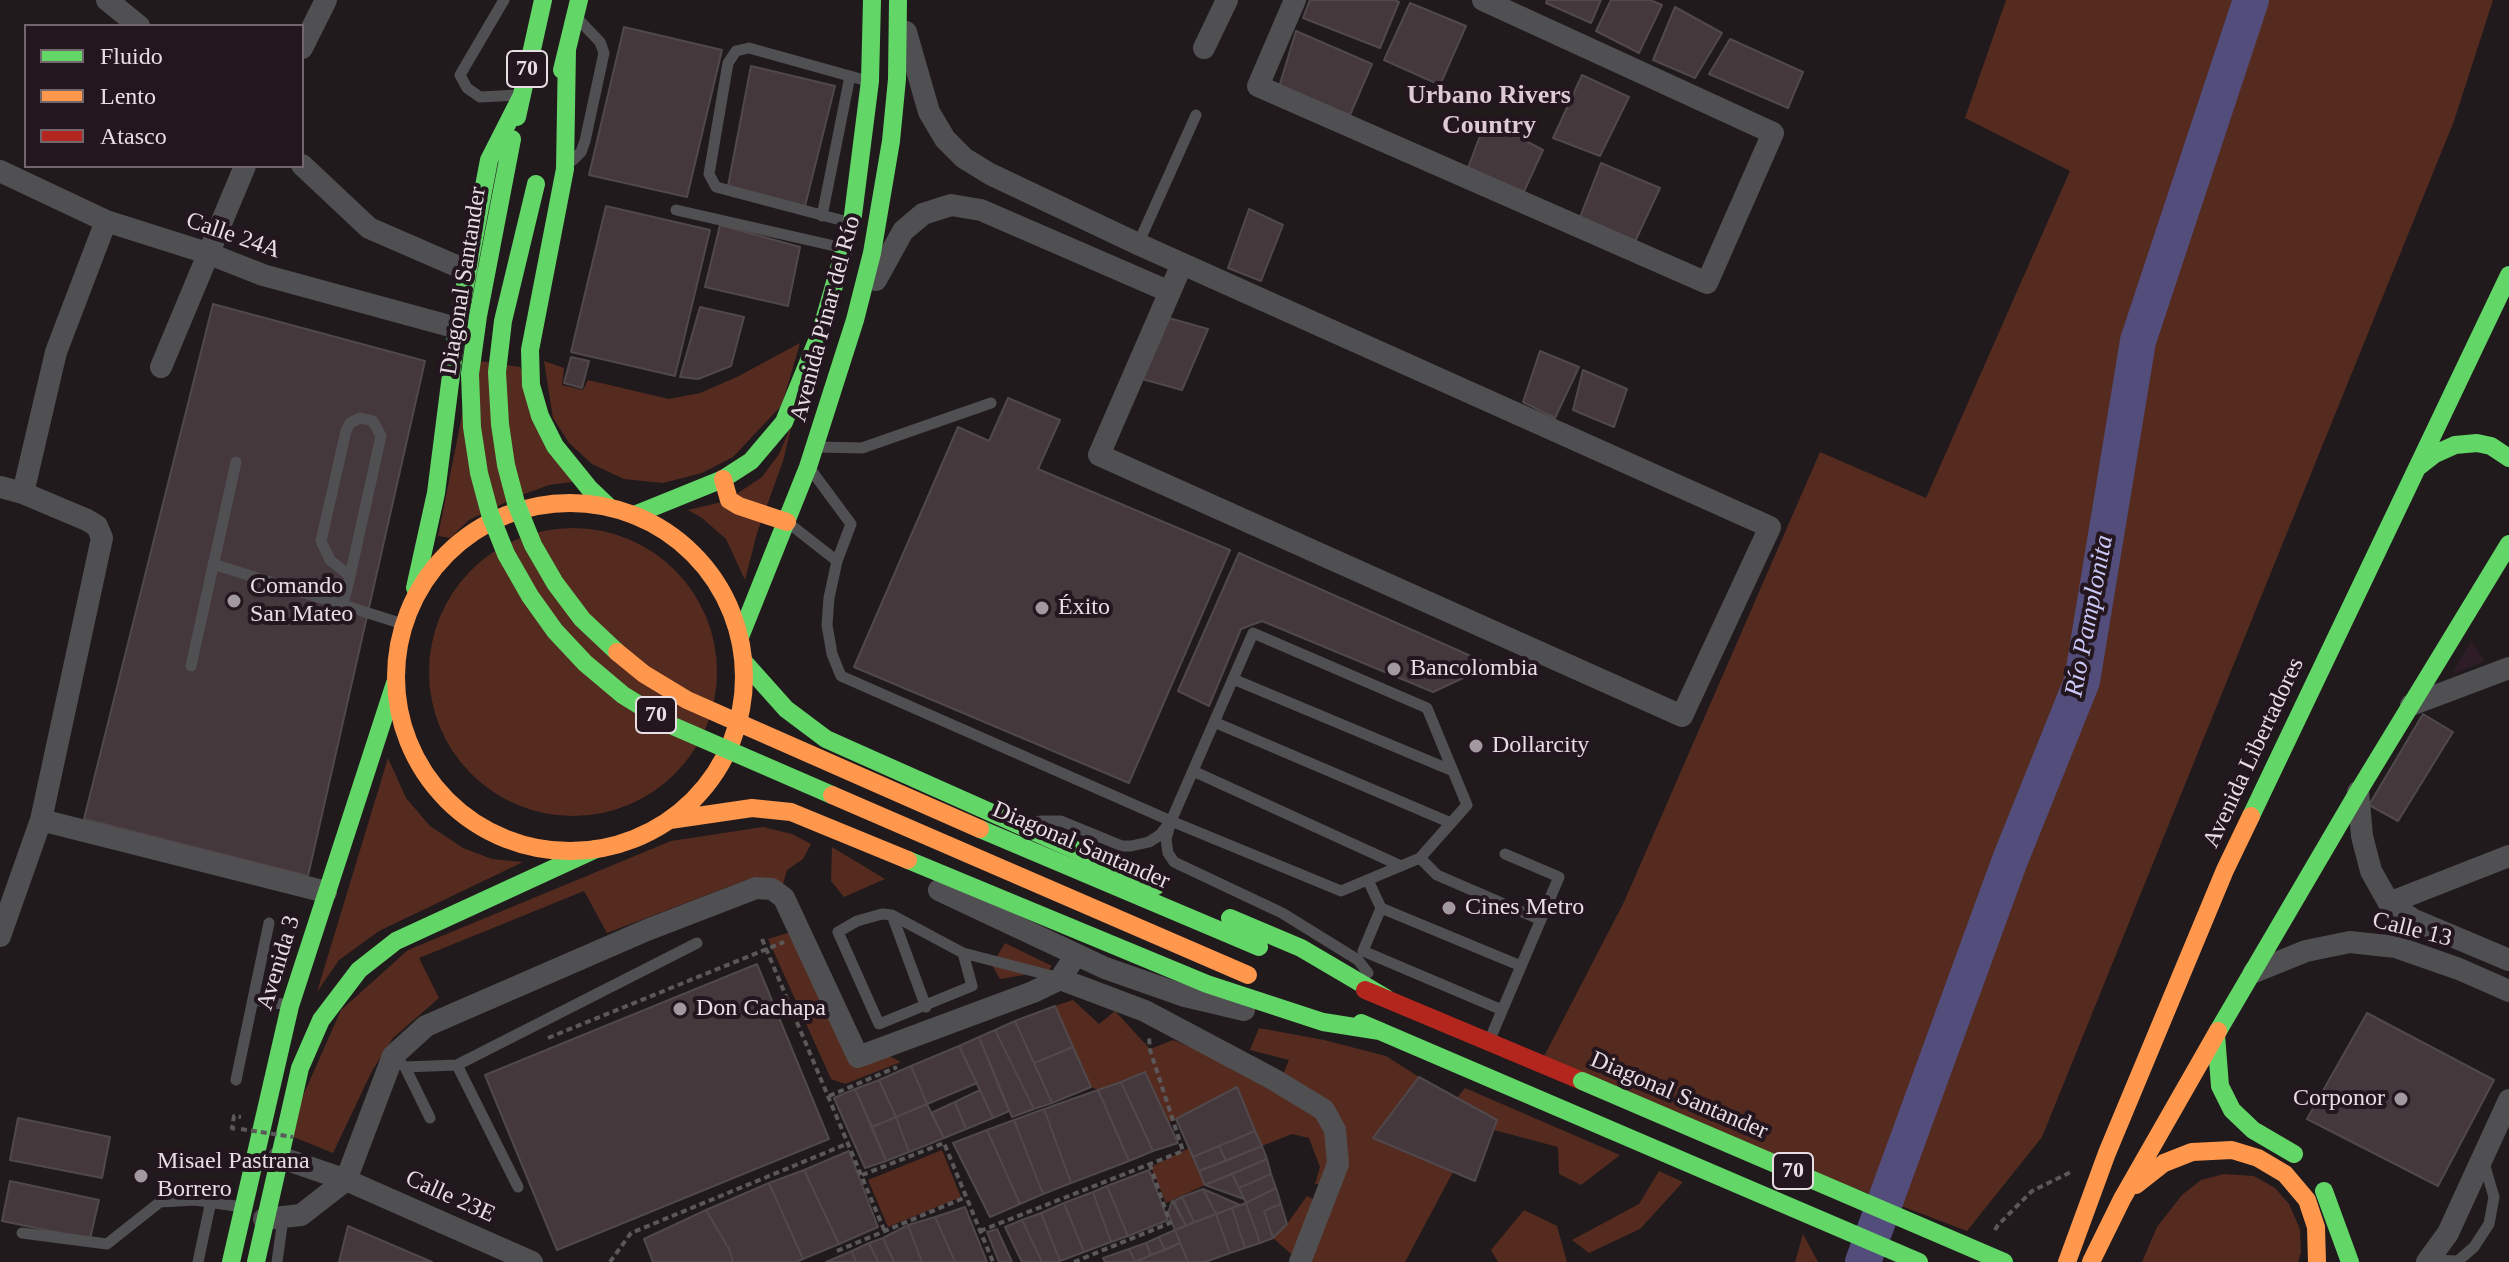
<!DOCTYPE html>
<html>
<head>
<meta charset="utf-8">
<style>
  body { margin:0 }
  #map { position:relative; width:2509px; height:1262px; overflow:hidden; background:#201a1d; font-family:Georgia,serif }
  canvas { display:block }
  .legend { position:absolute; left:24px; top:24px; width:280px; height:144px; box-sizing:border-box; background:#24161e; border:2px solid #72666c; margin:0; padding:10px 14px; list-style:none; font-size:24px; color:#e7dde2 }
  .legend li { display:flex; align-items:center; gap:16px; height:40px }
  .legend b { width:40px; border:2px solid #72666c }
</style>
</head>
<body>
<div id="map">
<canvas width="2509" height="1262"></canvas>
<ul class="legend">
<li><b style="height:10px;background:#63d668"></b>Fluido</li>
<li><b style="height:10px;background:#ff974d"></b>Lento</li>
<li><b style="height:10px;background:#b3261e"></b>Atasco</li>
</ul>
</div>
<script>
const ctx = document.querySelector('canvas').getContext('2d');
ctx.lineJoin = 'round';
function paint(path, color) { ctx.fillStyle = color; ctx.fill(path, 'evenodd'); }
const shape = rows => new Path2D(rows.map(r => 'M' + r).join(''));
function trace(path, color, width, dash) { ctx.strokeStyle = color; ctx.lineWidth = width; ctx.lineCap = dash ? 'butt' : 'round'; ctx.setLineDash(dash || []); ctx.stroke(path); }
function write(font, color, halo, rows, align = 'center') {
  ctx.font = font + ' Georgia,serif'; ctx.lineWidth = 8; ctx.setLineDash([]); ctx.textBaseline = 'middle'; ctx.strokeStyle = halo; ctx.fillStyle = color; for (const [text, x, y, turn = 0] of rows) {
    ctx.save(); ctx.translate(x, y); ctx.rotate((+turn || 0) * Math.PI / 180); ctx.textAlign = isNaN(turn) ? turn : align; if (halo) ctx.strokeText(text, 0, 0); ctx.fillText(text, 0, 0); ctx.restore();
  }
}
paint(shape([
  [2471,641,2485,661,2452,674]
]), '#2e1d27');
paint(shape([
  [2006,0,2493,0,2454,121,2042,1137,1967,1231,1538,1068,1624,902,1820,452,1926,498,2070,171,1965,118],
  [800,343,782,405,733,457,702,473,663,483,624,479,592,464,569,443,553,418,544,361,564,368,562,385,583,390,588,380,669,399,700,393,737,377],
  [473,360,520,367,572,482,549,485,519,496,469,520,450,538,438,536],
  [792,424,783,461,757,533,745,580,726,539,702,518,688,510,726,501,762,477,779,454],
  '429 672a144 144 0 1 1 288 0a144 144 0 1 1-288 0Z',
  [388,758,406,798,430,826,463,848,492,859,523,862,379,931,339,960,317,992],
  [763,827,792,834,811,844,803,859,787,870,779,898,746,880,607,933,584,891,419,958,439,998,393,1038,372,1071,333,1153,286,1134,341,1010,408,950,671,841],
  [832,847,885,879,844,897,831,881],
  [794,931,863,1043,901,1062,845,1084,831,1079,768,939],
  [1005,943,1052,966,1048,971,1000,979,992,965],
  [1073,1000,1099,1024,1115,1011,1150,1049,1173,1040,1264,1077,1334,1132,1328,1185,1315,1184,1320,1167,1309,1138,1292,1134,1262,1146,1237,1087,1169,1122,1145,1072,1098,1090,1091,1087,1055,1006],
  [1259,1028,1324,1040,1386,1056,1419,1077,1374,1138,1453,1172,1405,1262,1302,1262,1339,1131,1281,1079,1289,1060,1250,1050],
  [1465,1088,1620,1155,1581,1185,1559,1174,1558,1147,1494,1130,1497,1120,1457,1098],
  [1189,1148,1205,1185,1166,1203,1151,1167],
  [942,1150,961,1197,888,1227,868,1180],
  [1659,1171,1683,1182,1640,1229,1589,1253,1572,1240,1639,1204],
  [2224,1174,2254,1176,2275,1188,2289,1204,2300,1229,2301,1252,2298,1262,2142,1262,2157,1227,2182,1195,2201,1180],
  [1307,1196,1322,1204,1299,1261,1273,1238,1287,1224],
  [1524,1210,1557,1226,1567,1262,1498,1262,1491,1250],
  [1803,1234,1818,1262,1795,1262]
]), '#552b1f');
trace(shape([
  [1863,1262,2010,860,2082,681,2138,341,2251,0]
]), '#524d7a', 36);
const building = shape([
  [1310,0,1394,0,1399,2,1380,48,1303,18,1310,0],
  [1547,0,1601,0,1591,23,1546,3,1547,0],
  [1611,0,1650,0,1662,5,1639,53,1596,31,1611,0],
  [1410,3,1466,26,1440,85,1384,60,1410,3],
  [1675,7,1722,33,1695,78,1653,60,1675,7],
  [624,27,722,50,687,197,589,175,624,27],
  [1296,31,1372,64,1350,115,1279,87,1296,31],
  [1730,39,1803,72,1788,108,1709,74,1730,39],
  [751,66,835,86,805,206,728,186,751,66],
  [1582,75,1629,97,1600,156,1553,138,1582,75],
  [1486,120,1543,150,1521,198,1466,173,1486,120],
  [1601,163,1660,188,1633,246,1577,225,1601,163],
  [606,206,710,230,675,376,571,352,606,206],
  [1249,209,1283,225,1261,281,1228,268,1249,209],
  [720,225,800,247,788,306,705,287,720,225],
  [213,304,425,361,308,876,84,819,213,304],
  [700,307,744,317,731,366,698,379,680,377,700,307],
  [1169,318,1208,329,1182,390,1142,379,1169,318],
  [1540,351,1579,367,1555,418,1523,402,1540,351],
  [571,357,589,361,582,388,564,383,571,357],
  [1583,370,1627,389,1614,427,1573,410,1583,370],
  [1008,398,1060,420,1038,469,1230,550,1129,783,854,667,958,427,989,441,1008,398],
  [1239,553,1491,665,1433,692,1262,621,1241,629,1209,706,1178,691,1239,553],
  [2423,714,2453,732,2398,821,2369,805,2423,714],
  [757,964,829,1139,557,1250,485,1075,757,964],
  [1055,1006,1073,1047,1034,1063,1015,1021,1055,1006],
  [2367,1013,2494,1080,2438,1186,2307,1119,2367,1013],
  [1015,1021,1034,1063,1052,1103,1034,1109,995,1030,1015,1021],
  [995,1030,1034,1109,1012,1117,979,1037,995,1030],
  [979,1037,1009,1111,993,1118,959,1046,979,1037],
  [959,1046,977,1083,927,1104,911,1066,959,1046],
  [1073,1047,1091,1087,1052,1103,1034,1063,1073,1047],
  [911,1066,927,1104,896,1117,879,1080,911,1066],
  [1145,1072,1178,1143,1153,1151,1121,1082,1145,1072],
  [1419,1077,1497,1120,1475,1181,1373,1138,1419,1077],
  [879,1080,896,1117,872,1127,855,1089,879,1080],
  [1121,1082,1153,1151,1129,1161,1098,1090,1121,1082],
  [1237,1087,1255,1131,1193,1157,1176,1119,1237,1087],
  [855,1089,886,1161,865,1168,834,1098,855,1089],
  [980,1090,993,1118,966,1129,955,1102,980,1090],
  [1098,1090,1129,1161,1071,1183,1044,1109,1098,1090],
  [955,1102,966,1129,944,1138,931,1113,955,1102],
  [927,1104,944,1138,909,1152,896,1117,927,1104],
  [1044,1109,1071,1183,1043,1194,1014,1120,1044,1109],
  [896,1117,909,1152,886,1161,872,1127,896,1117],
  [18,1118,110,1137,102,1178,10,1160,18,1118],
  [1014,1120,1043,1194,1020,1204,987,1130,1014,1120],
  [987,1130,1020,1204,990,1217,953,1143,987,1130],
  [1255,1131,1262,1146,1226,1161,1219,1146,1255,1131],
  [1219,1146,1226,1161,1199,1171,1193,1157,1219,1146],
  [1262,1146,1267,1159,1205,1185,1199,1171,1262,1146],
  [849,1151,878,1227,839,1244,804,1170,849,1151],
  [1267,1159,1271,1174,1239,1188,1232,1174,1267,1159],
  [804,1170,839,1244,803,1259,769,1183,804,1170],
  [1149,1170,1168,1220,1128,1236,1107,1186,1149,1170],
  [1232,1174,1244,1199,1205,1185,1232,1174],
  [1271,1174,1276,1188,1246,1203,1239,1188,1271,1174],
  [10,1181,99,1200,90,1239,2,1221,10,1181],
  [769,1183,803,1259,796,1262,733,1262,729,1249,706,1210,769,1183],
  [1107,1186,1128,1236,1111,1242,1093,1192,1107,1186],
  [1276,1188,1281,1204,1264,1211,1273,1238,1260,1243,1246,1203,1276,1188],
  [1203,1189,1240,1205,1216,1214,1203,1189],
  [1203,1189,1216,1214,1194,1222,1182,1197,1203,1189],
  [1093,1192,1111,1242,1084,1252,1064,1203,1093,1192],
  [1182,1197,1194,1222,1186,1226,1174,1201,1182,1197],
  [1172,1201,1186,1226,1175,1230,1168,1213,1172,1201],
  [1064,1203,1084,1252,1060,1261,1041,1213,1064,1203],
  [1246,1203,1260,1243,1245,1248,1232,1208,1246,1203],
  [1281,1204,1287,1224,1273,1238,1264,1211,1281,1204],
  [965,1207,987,1262,955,1262,935,1217,965,1207],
  [1232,1208,1245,1248,1230,1253,1216,1214,1232,1208],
  [706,1210,729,1249,733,1262,653,1262,644,1239,706,1210],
  [1041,1213,1060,1261,1057,1262,1042,1262,1022,1220,1041,1213],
  [1216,1214,1230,1253,1205,1262,1188,1262,1175,1230,1216,1214],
  [935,1217,955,1262,922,1262,908,1225,935,1217],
  [1022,1220,1042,1262,1022,1262,1005,1227,1022,1220],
  [908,1225,922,1262,894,1262,883,1238,908,1225],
  [348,1226,432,1262,339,1262,348,1226],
  [997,1229,1012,1262,999,1262,987,1232,997,1229],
  [1175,1230,1180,1243,1165,1250,1159,1237,1175,1230],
  [1159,1237,1165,1250,1151,1255,1146,1243,1159,1237],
  [883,1238,894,1262,878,1262,869,1243,883,1238],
  [869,1243,878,1262,856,1262,852,1251,869,1243],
  [1146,1243,1151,1255,1135,1262,1129,1249,1146,1243],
  [1180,1243,1188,1262,1136,1262,1151,1255,1180,1243],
  [1129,1249,1135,1262,1105,1262,1103,1258,1129,1249],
  [852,1251,856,1262,826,1262,852,1251]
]);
paint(building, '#44383c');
trace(building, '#50484b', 2);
trace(shape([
  [762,939,885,1232],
  [548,1038,784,942],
  [829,1096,897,1067],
  [235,1129,232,1128,234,1116,241,1117],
  [862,1175,944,1143,993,1262],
  [1995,1230,1998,1225,2032,1191,2073,1171],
  [980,1231,1183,1151,1150,1050,1149,1037],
  [837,1251,966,1197],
  [610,1262,631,1233,849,1143],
  [1074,1262,1170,1223,1150,1165]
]), '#5b585a', 4, [6, 4]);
trace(shape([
  [504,0,460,75,467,88,480,97,518,95],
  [573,160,581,152,585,141,604,53,600,42,579,20],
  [676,210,839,247],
  [822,216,850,76],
  [848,222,716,187,709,174,728,63,736,51,749,48,864,80],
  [1138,244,1196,115],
  [819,447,862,448,991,403],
  [811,470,851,524,837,561,829,598,827,625,832,654,841,676,1171,821,1341,891,1420,858,1467,805,1427,708,1253,633,1171,821,1166,839,1168,853,1174,862,1282,913,1358,960,1368,973],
  [791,525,837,561],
  [213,564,403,624],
  [343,605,350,576,381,436,373,421,360,418,350,423,346,431,321,541,330,560,350,576],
  [191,666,236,462],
  [1233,679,1453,771],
  [1214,722,1451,823],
  [1193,771,1401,866],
  [1040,821,1061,821,1122,846,1131,846,1149,842,1160,835,1167,826],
  [1420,858,1437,875,1541,920],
  [1368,880,1381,908,1521,966],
  [1381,908,1363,951,1502,1010],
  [892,915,926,1007],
  [963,953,972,986,879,1024,838,932,857,921,882,914,892,915,963,953,1056,977],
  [253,1000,289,1005],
  [1490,1039,1559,877,1505,854],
  [393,1056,405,1067,457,1065,697,943],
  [457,1065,518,1187],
  [405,1067,430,1118],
  [236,1080,269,923],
  [22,1233,107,1244,160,1202,195,1200,242,1207],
  [2429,1260,2458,1261,2474,1247,2489,1224,2494,1197,2484,1163],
  [198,1262,211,1201],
  [277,1262,283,1219]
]), '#504f51', 11);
trace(shape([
  [107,0,139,26],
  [1295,0,1258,86,1707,283,1773,133,1483,0],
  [906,32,929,112,945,139,964,158,990,174,1138,244,1770,527,1682,716,1099,455,1182,264],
  [302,48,326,0],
  [1204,48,1227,0],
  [302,165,369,228,468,271],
  [0,171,106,221,207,253,263,275,457,328],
  [876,280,903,231,923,214,951,205,981,210,1170,292],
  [161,367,245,166],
  [0,487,23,493,87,520,97,526,102,538,41,820,0,936],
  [23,493,56,352,106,221],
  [2411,705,2509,668],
  [2358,792,2362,836,2371,871,2389,903,2414,920,2509,960],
  [41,820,326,892],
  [939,890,1105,968,1185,996,1244,1010],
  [2389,903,2509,856],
  [2254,972,2306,951,2350,942,2396,947,2459,969,2509,991],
  [1060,979,1145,1011,1273,1079,1324,1110,1335,1130,1338,1164,1300,1262],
  [279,1157,346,1180,532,1262],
  [346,1180,393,1056,426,1026,647,930,756,888,772,889,784,898,858,1057,1033,992,1060,979,1076,955],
  [264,1219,301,1215,346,1180],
  [2427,1262,2448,1233,2509,1100]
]), '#504f51', 22);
trace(shape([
  [567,49,565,169,530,350,531,385,540,416,555,446,589,488,609,507],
  [562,70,579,0],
  [517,117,543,0],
  [2417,468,2435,454,2455,445,2477,443,2491,446,2509,458],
  [634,515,723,479,751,461,784,422,821,331,852,223,870,81,872,0],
  [415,588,436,493,457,328,489,160,522,95],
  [740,637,808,467,855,320,872,253,891,141,897,79,898,0],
  [744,662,786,709,826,739,1156,886],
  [2251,816,2509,275],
  [908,860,1207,984,1323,1022,1380,1031],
  [1230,918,1301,948,1386,998],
  [1361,1023,1919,1262],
  [2218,1031,2358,792,2509,544],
  [2216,1035,2220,1086,2232,1110,2253,1130,2294,1154],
  [2324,1191,2350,1262],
  [231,1262,290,1006,395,683],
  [256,1262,300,1068,321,1020,359,970,396,941,596,849]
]), '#63d668', 18);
trace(shape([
  [723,479,729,500,739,506,787,522],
  '396 677a174 174 0 1 1 348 0a174 174 0 1 1-348 0Z',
  [670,820,752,808,791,812,908,860],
  [2136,1185,2164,1163,2192,1152,2232,1150,2258,1158,2285,1174,2307,1200,2316,1227,2317,1262],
  [2067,1262,2107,1153,2225,870,2251,816],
  [2091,1262,2122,1199,2218,1031]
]), '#ff974d', 18);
trace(shape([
  [1365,990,1582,1081]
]), '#b3261e', 18);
trace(shape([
  [241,1129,293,1137]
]), '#5b585a', 4, [6, 4]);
trace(shape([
  [512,139,478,316,470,374,472,427,479,473,490,514,506,554,530,596,555,631,585,663,623,695,673,726,832,795],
  [536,184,503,321,497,372,500,424,506,465,516,503,533,545,555,583,582,619,617,652],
  [980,829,1259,947],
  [1582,1081,2004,1262]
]), '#63d668', 18);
trace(shape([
  [617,652,644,674,687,700,980,829],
  [832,795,1248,975]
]), '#ff974d', 18);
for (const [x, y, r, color] of [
  [234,601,8,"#a1999d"],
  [1042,608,8,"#a1999d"],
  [1394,669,8,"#a1999d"],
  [1476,746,8,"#a1999d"],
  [1449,908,8,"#a1999d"],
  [680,1009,8,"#a1999d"],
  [2401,1099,8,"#a1999d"],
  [141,1176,8,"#a1999d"]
]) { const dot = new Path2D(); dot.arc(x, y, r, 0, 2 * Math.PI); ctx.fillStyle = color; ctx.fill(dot); trace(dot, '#24161e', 3); }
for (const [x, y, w] of [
  [527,69,40],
  [656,715,40],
  [1793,1171,40]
]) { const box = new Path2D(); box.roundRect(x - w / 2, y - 18, w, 36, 6); ctx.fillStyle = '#24161e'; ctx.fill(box); trace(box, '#e7dde2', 2); }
write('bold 22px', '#e7dde2', null, [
  ["70",527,69],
  ["70",656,715],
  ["70",1793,1171]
]);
write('24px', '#e7dde2', '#24161e', [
  ["Calle 24A",233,236,19],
  ["Diagonal Santander",464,281,-81],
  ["Avenida Pinar del Río",826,319,-75],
  ["Avenida Libertadores",2254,753,-65],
  ["Diagonal Santander",1081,846,23],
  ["Calle 13",2412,930,14],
  ["Avenida 3",279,963,-73],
  ["Diagonal Santander",1679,1096,23],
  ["Calle 23E",450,1197,24]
]);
write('24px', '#e7dde2', '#24161e', [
  ["Comando",250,587],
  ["San Mateo",250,615],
  ["Éxito",1058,608],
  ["Bancolombia",1410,669],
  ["Dollarcity",1492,746],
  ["Cines Metro",1465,908],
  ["Don Cachapa",696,1009],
  ["Corponor",2385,1099,"right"],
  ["Misael Pastrana",157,1162],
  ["Borrero",157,1190]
], 'left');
write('bold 26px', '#decad5', '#24161e', [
  ["Urbano Rivers",1489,96],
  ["Country",1489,126]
]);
write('italic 26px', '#cbc8f7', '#24161e', [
  ["Río Pamplonita",2090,616,-79]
]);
</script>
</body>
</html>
